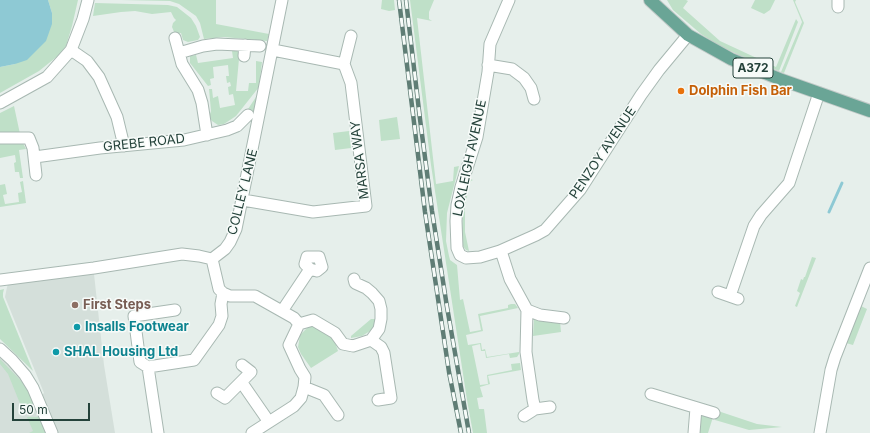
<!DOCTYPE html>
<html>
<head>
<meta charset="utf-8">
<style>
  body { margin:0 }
  #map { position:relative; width:870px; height:433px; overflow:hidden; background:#e6efeb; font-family:Inter,sans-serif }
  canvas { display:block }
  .scale { position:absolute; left:12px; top:403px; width:78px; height:18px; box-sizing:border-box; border:2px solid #24423a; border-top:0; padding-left:5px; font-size:12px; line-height:14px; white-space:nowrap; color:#24423a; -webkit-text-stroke:3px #f7fbf9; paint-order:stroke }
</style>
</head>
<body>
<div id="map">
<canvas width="870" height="433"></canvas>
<div class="scale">50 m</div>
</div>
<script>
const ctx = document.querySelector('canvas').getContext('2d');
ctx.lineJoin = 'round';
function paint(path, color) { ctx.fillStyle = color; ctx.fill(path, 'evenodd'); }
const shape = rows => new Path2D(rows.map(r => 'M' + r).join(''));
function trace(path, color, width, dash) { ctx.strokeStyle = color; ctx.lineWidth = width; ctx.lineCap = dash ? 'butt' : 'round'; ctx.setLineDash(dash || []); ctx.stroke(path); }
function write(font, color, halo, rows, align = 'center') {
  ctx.font = font + ' Inter,sans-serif'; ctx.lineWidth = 3; ctx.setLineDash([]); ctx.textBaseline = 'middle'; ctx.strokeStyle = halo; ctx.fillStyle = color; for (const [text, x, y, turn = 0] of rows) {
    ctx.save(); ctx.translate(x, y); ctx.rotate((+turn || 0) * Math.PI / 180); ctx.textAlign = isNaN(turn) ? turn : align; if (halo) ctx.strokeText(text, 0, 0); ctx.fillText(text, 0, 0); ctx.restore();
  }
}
paint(shape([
  [94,274,104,365,115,433,0,433,0,357,23,381,36,401,44,393,5,297,7,287,9,283]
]), '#d4dfda');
paint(shape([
  [48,0,78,0,72,26,66,46,59,55,39,71,0,93,0,67,15,64,52,13],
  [121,0,216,0,216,24,269,34,267,41,224,37,204,39,200,23,196,16,179,4,170,1],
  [382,0,394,0,395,10,389,11,381,9],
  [410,0,434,0,429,12,429,19,432,21,417,18,436,184,453,181,454,167,459,166,447,213,446,241,449,256,450,260,457,265,460,300,463,299,470,332,481,330,478,314,508,308,508,305,511,304,515,304,518,308,480,316,483,331,466,335,468,345,481,343,482,350,485,349,487,357,519,352,519,354,517,357,510,358,509,354,486,358,485,351,481,351,480,344,472,346,480,385,488,384,487,375,512,370,511,364,520,363,521,370,488,376,490,384,480,387,483,397,477,398,479,409,484,409,487,433,473,433,467,400,431,165],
  [667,0,686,0,688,1,683,8,720,41,776,67,796,19,798,22,779,71,739,55,718,45,701,34,673,10],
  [755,0,775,0,770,10,764,14,751,8],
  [793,0,796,0,795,2,804,23,784,73,781,72,802,22],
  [95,3,168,5,177,7,191,18,196,26,200,37,198,40,188,42,183,40,181,33,175,34,172,27,173,23,176,20,174,18,171,12,152,14,135,11,121,12,93,16],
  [236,49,239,53,239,59,236,91,248,91,249,83,256,83,256,61,262,62,259,87,236,116,224,124,218,125,212,121,209,117,211,111,209,89,212,89,213,98,218,96,220,108,235,105,233,94,229,95,228,87,231,86,230,82,227,83,226,76,229,76,228,65,213,67,214,78,210,79,211,85,208,86,190,63,190,56,196,55,198,63,233,58,232,51],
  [258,94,254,113,248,109],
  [14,106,20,134,0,135,0,113],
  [397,117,400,139,381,141,379,120],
  [349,131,351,148,335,150,333,133],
  [0,143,23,143,26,149,19,150,23,178,20,178,19,172,15,172,14,163,16,162,15,155,0,158],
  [470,179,473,180,471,181,469,185,465,207,465,232,469,251,466,250,462,245,462,231,463,206],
  [23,181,26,203,0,207,0,185,5,184,7,194,3,195,5,204,19,202,18,193,22,192,20,182],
  [812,257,816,258,797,307,795,306,800,293,797,291,801,279,803,280,804,277,805,277],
  [4,289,3,293,3,297,33,371,0,339,0,290],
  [861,306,867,309,853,345,846,343],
  [371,319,375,319,375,322,374,326,370,331,362,336,351,338,351,336],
  [534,319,560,321,561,332,533,336],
  [309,326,316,327,330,336,335,342,338,351,311,368,301,354,298,347,300,335],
  [0,359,22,382,34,400,33,406,30,409,25,409,21,406,8,374,0,364],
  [718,411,757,424,782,427,749,430,715,420],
  [703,415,713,417,708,433,698,433,700,417],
  [27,417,38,417,41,419,47,433,29,433,33,431]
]), '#bfe0c8');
paint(shape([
  [0,0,48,0,52,13,52,24,46,41,27,60,15,64,0,67]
]), '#8ec9d4');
trace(shape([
  [829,212,842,183]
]), '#8ec9d4', 3);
const street = shape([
  [509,0,490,44,488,72,477,137,461,187,457,205,456,221,457,248,460,255,466,258,480,257,500,251,536,235,545,230,580,190,641,95,659,70,688,35],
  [838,7,838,0],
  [175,38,182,64,198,90,202,103,207,135],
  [71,50,87,61,99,77,117,117,124,146],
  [273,50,344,64],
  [179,53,203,46,217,44,260,46],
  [244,56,245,45],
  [488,65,512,69,524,78,531,88,534,99],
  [0,103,47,77,71,50,83,19,88,0],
  [0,138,29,138,33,148,36,175],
  [35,157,100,148,184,140,227,130,237,126,248,115],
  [243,200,313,212,366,206,351,83,344,64,351,36],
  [501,251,510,279,527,310,540,315,564,318],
  [212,259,219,289,223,293,230,296,255,296,294,318,299,324,289,345,300,369,305,377,304,387,301,398,294,406,252,433],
  [354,279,355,283,366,288,372,293,379,301,381,309,381,319,379,329,371,340,381,347,384,353,391,398,378,400],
  [0,280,94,268,182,254,199,256,212,259,225,249,230,242,236,229,282,0],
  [718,292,738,299],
  [730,296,754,226,761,215,789,183,819,93],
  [527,310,526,352,533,400,535,409],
  [282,311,310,269,305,264,307,257,319,257,322,267,317,271,310,269],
  [299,324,313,320,335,333,343,344,353,346,371,340],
  [0,349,12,360,25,375,33,388,52,433],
  [148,367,140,362,134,316,175,310],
  [242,383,269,422],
  [304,387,324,395,338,415],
  [217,393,225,398,251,372,242,365],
  [651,394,714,413],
  [524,416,535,409,550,407],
  [158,433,148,367,194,360,219,325,222,316,221,304,223,293],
  [694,433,696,408],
  [820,433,831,370,835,357,870,268]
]);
const primary = shape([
  [650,0,688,35,731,59,782,80,870,111]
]);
trace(street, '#a8b8b2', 13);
trace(primary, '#c2cac8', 14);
trace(street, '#fff', 11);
trace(primary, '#6aa596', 12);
const rail = shape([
  [399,0,425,212,449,372,461,433],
  [406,0,420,119,432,211,447,307,469,433]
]);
trace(rail, '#5f7d75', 4.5);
trace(rail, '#f7fbf9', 3, [9]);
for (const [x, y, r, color] of [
  [681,91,4,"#e8710a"],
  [75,305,4,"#8d6e63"],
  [77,327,4,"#0f9aa8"],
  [56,352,4,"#0f9aa8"]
]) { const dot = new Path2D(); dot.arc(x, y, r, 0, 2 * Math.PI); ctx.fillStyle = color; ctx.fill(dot); trace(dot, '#f7fbf9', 1.5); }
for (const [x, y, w] of [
  [753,68,40]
]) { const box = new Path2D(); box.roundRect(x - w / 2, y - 10, w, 20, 3); ctx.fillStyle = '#f7fbf9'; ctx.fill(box); trace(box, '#24423a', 1); }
write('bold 12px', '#24423a', null, [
  ["A372",753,68]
]);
write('bold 13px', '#c56008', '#f7fbf9', [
  ["Dolphin Fish Bar",689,91]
], 'left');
write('13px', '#24423a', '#f7fbf9', [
  ["GREBE ROAD",144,143,-6],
  ["PENZOY AVENUE",603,153,-56],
  ["LOXLEIGH AVENUE",470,158,-78],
  ["MARSA WAY",360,160,-97],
  ["COLLEY LANE",243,192,-76]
]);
write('bold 13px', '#785e54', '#f7fbf9', [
  ["First Steps",83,305]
], 'left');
write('bold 13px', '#0d838f', '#f7fbf9', [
  ["Insalls Footwear",85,327],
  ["SHAL Housing Ltd",64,352]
], 'left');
</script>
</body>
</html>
